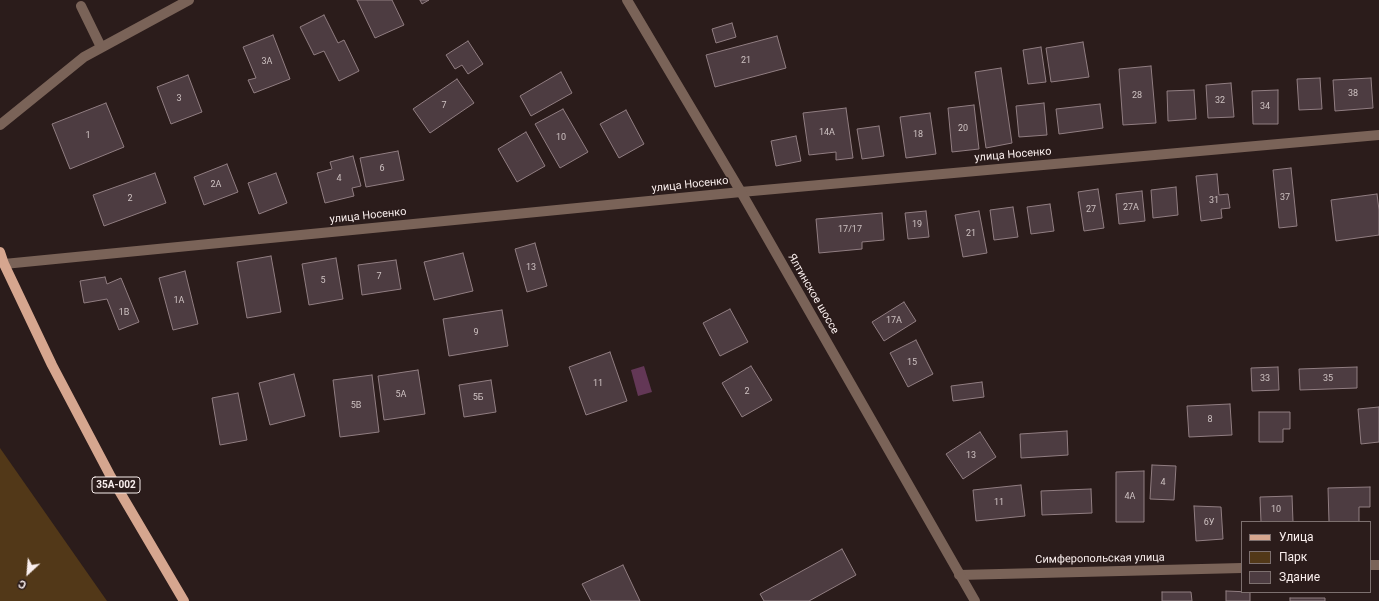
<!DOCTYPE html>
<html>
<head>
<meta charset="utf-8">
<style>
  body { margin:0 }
  #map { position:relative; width:1379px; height:601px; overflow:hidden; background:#2b1c1b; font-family:Roboto,sans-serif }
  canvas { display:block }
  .legend { position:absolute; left:1241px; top:521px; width:130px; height:72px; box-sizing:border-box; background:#2b1c1b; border:1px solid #7d706f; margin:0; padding:5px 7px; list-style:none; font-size:12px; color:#f9eeed }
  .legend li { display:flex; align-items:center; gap:8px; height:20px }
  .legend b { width:20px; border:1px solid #7d706f }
  .north { position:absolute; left:8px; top:553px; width:40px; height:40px; -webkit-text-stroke:3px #2b1c1b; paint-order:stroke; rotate:206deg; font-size:11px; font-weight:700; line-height:16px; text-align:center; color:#f9eeed }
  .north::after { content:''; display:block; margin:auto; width:14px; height:18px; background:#f9eeed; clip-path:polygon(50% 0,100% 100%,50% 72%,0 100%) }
</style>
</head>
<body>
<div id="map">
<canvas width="1379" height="601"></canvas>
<ul class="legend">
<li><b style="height:5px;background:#d6a68f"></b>Улица</li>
<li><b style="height:11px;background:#523818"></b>Парк</li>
<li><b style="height:11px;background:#4d3c41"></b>Здание</li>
</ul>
<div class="north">С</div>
</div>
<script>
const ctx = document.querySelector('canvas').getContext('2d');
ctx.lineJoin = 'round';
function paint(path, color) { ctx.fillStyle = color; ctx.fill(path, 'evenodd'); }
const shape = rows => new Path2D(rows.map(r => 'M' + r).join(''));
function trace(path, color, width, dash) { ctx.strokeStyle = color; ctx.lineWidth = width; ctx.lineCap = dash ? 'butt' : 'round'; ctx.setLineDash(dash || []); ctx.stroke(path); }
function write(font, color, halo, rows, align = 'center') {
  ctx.font = font + ' Roboto,sans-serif'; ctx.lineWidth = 3; ctx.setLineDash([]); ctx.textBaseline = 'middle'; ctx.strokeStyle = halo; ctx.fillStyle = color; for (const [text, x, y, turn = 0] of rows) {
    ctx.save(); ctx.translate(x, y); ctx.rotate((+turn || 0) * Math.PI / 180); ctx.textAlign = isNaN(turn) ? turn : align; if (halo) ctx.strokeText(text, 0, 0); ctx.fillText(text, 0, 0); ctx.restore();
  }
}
paint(shape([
  [0,448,107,601,0,601]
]), '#523818');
paint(shape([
  [644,366,652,392,638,396,631,370]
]), '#633756');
const building = shape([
  [357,0,392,0,404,25,375,38,357,0],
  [420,0,429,0,422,4,420,0],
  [324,15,338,43,344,40,359,71,339,81,324,51,314,55,300,27,324,15],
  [732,23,736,37,716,43,712,29,732,23],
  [273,35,290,79,254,93,248,80,256,78,243,47,273,35],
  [777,36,786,68,715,87,706,55,777,36],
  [468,41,483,64,468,74,462,65,455,69,446,55,468,41],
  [1083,42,1089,77,1051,82,1046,48,1083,42],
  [1041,47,1046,82,1028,84,1023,50,1041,47],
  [1151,66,1156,123,1123,125,1119,69,1151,66],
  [1001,68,1012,143,986,148,975,72,1001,68],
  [561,72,572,93,531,116,520,96,561,72],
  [188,75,202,112,171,124,157,87,188,75],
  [1320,78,1322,109,1299,110,1297,79,1320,78],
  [1371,78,1373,108,1335,111,1333,80,1371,78],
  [457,79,474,103,430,133,413,109,457,79],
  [1231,83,1234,117,1208,118,1206,85,1231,83],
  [1194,90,1196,119,1168,121,1167,91,1194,90],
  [1278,90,1278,124,1253,124,1252,91,1278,90],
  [106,103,124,147,70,169,52,124,106,103],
  [1044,103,1047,135,1019,137,1016,106,1044,103],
  [1100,104,1103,128,1059,134,1056,109,1100,104],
  [974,105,979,149,952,152,948,108,974,105],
  [846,108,853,158,836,160,836,152,809,155,803,113,846,108],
  [563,109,588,152,560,168,535,124,563,109],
  [626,110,644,144,619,158,600,124,626,110],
  [930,113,936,154,906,158,900,117,930,113],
  [879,126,884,156,862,159,857,129,879,126],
  [526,132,545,166,517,182,498,149,526,132],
  [796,136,801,161,776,166,771,141,796,136],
  [398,151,404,180,366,187,360,158,398,151],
  [353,156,361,186,352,188,354,196,325,203,317,173,332,169,330,162,353,156],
  [227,164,238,192,204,205,194,177,227,164],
  [1291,168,1297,226,1279,228,1273,170,1291,168],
  [155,173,166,203,104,226,93,195,155,173],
  [276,173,287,203,259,214,248,183,276,173],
  [1217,174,1219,195,1228,194,1230,208,1221,209,1222,218,1201,221,1196,176,1217,174],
  [1176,187,1178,215,1153,218,1151,190,1176,187],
  [1098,189,1104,228,1084,231,1078,192,1098,189],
  [1142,191,1145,221,1119,224,1116,194,1142,191],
  [1377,194,1379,210,1379,235,1336,241,1331,200,1377,194],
  [1050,204,1054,231,1031,234,1027,207,1050,204],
  [1013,207,1018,237,994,240,990,210,1013,207],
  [926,211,929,237,908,239,905,213,926,211],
  [979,211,987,253,963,257,955,215,979,211],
  [882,213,884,240,862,242,862,249,819,253,816,219,882,213],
  [535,243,547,286,527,292,515,249,535,243],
  [463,253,473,291,434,300,424,262,463,253],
  [271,256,281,312,247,318,237,262,271,256],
  [336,258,343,299,309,305,302,264,336,258],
  [396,260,401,289,362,295,358,265,396,260],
  [185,271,198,324,173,330,159,278,185,271],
  [105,277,107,284,121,278,139,322,119,330,107,299,84,303,80,281,105,277],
  [904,302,916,321,884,341,872,322,904,302],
  [730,309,748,342,720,356,703,323,730,309],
  [502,310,508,346,449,356,443,319,502,310],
  [916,340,933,374,908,387,890,353,916,340],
  [610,352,627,401,586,415,569,367,610,352],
  [751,366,772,400,742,417,722,383,751,366],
  [1278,367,1279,390,1252,391,1251,368,1278,367],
  [1357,367,1357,388,1300,390,1299,369,1357,367],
  [418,370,425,414,384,420,378,376,418,370],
  [294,374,305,416,270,425,259,383,294,374],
  [372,375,379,432,340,437,333,380,372,375],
  [491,380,496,412,464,417,459,385,491,380],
  [982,382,984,397,953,401,951,386,982,382],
  [238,393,247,440,220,445,212,398,238,393],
  [1230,404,1232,435,1189,437,1187,406,1230,404],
  [1379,407,1379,442,1361,444,1358,409,1379,407],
  [1259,412,1290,412,1290,429,1283,429,1283,442,1259,442,1259,412],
  [1067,431,1068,455,1021,458,1020,434,1067,431],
  [980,432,996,457,963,479,946,454,980,432],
  [1152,465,1176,466,1174,500,1150,499,1152,465],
  [1144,471,1144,522,1116,522,1116,472,1144,471],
  [1021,485,1025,516,976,521,973,490,1021,485],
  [1370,487,1370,507,1359,507,1359,522,1329,522,1328,488,1370,487],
  [1091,489,1092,513,1042,515,1041,491,1091,489],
  [1292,496,1293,522,1261,522,1260,497,1292,496],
  [1194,506,1221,507,1223,539,1196,541,1194,506],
  [842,549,856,575,809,601,764,601,760,594,842,549],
  [623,565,640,601,591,601,582,584,623,565],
  [1226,591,1250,592,1250,601,1226,601,1226,591],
  [1162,592,1191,592,1192,601,1162,601,1162,592],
  [1290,598,1325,598,1325,601,1290,601,1290,598]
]);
paint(building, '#4d3c41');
trace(building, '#917e82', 1);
trace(shape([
  [81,6,101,47],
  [0,125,84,57,189,0]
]), '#7a6358', 10);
trace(shape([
  [4,264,741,192,1379,135],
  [1370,565,1379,565],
  [959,575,1242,568]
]), '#7a6358', 10);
trace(shape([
  [627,0,741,192,975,601]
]), '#7a6358', 10);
trace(shape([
  [0,252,4,264,52,365,111,477,184,601]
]), '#d6a68f', 10);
write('9px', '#cec2c2', null, [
  ["21",746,61],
  ["3А",267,62],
  ["38",1353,94],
  ["28",1137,96],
  ["3",179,99],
  ["32",1220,101],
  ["7",444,106],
  ["34",1265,107],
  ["20",963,129],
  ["14А",827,133],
  ["18",918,135],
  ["1",88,136],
  ["10",561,138],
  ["6",382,169],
  ["4",339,179],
  ["2А",216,185],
  ["37",1285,198],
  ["2",130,199],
  ["31",1214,201],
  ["27А",1131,208],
  ["27",1091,210],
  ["19",917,225],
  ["17/17",850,230],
  ["21",971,234],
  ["13",531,268],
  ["7",379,277],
  ["5",323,281],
  ["1А",179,301],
  ["1В",124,313],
  ["17А",894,321],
  ["9",476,333],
  ["15",912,363],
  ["33",1265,379],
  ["35",1328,379],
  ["11",598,384],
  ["2",747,392],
  ["5А",401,395],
  ["5Б",478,398],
  ["5В",356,406],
  ["8",1210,420],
  ["13",971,456],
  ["4",1163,483],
  ["4А",1130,497],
  ["11",999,503],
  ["10",1276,510],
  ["6У",1209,523]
]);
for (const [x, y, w] of [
  [116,485,48]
]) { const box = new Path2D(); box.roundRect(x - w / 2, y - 8, w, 16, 3); ctx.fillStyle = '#2b1c1b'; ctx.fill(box); trace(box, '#f9eeed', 1); }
write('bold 10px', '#f9eeed', null, [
  ["35А-002",116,485]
]);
write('11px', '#f9eeed', '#2b1c1b', [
  ["улица Носенко",1013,155,-5],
  ["улица Носенко",690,185,-6],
  ["улица Носенко",368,216,-6],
  ["Ялтинское шоссе",813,294,60],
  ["Симферопольская улица",1100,559,-1]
]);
</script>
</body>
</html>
